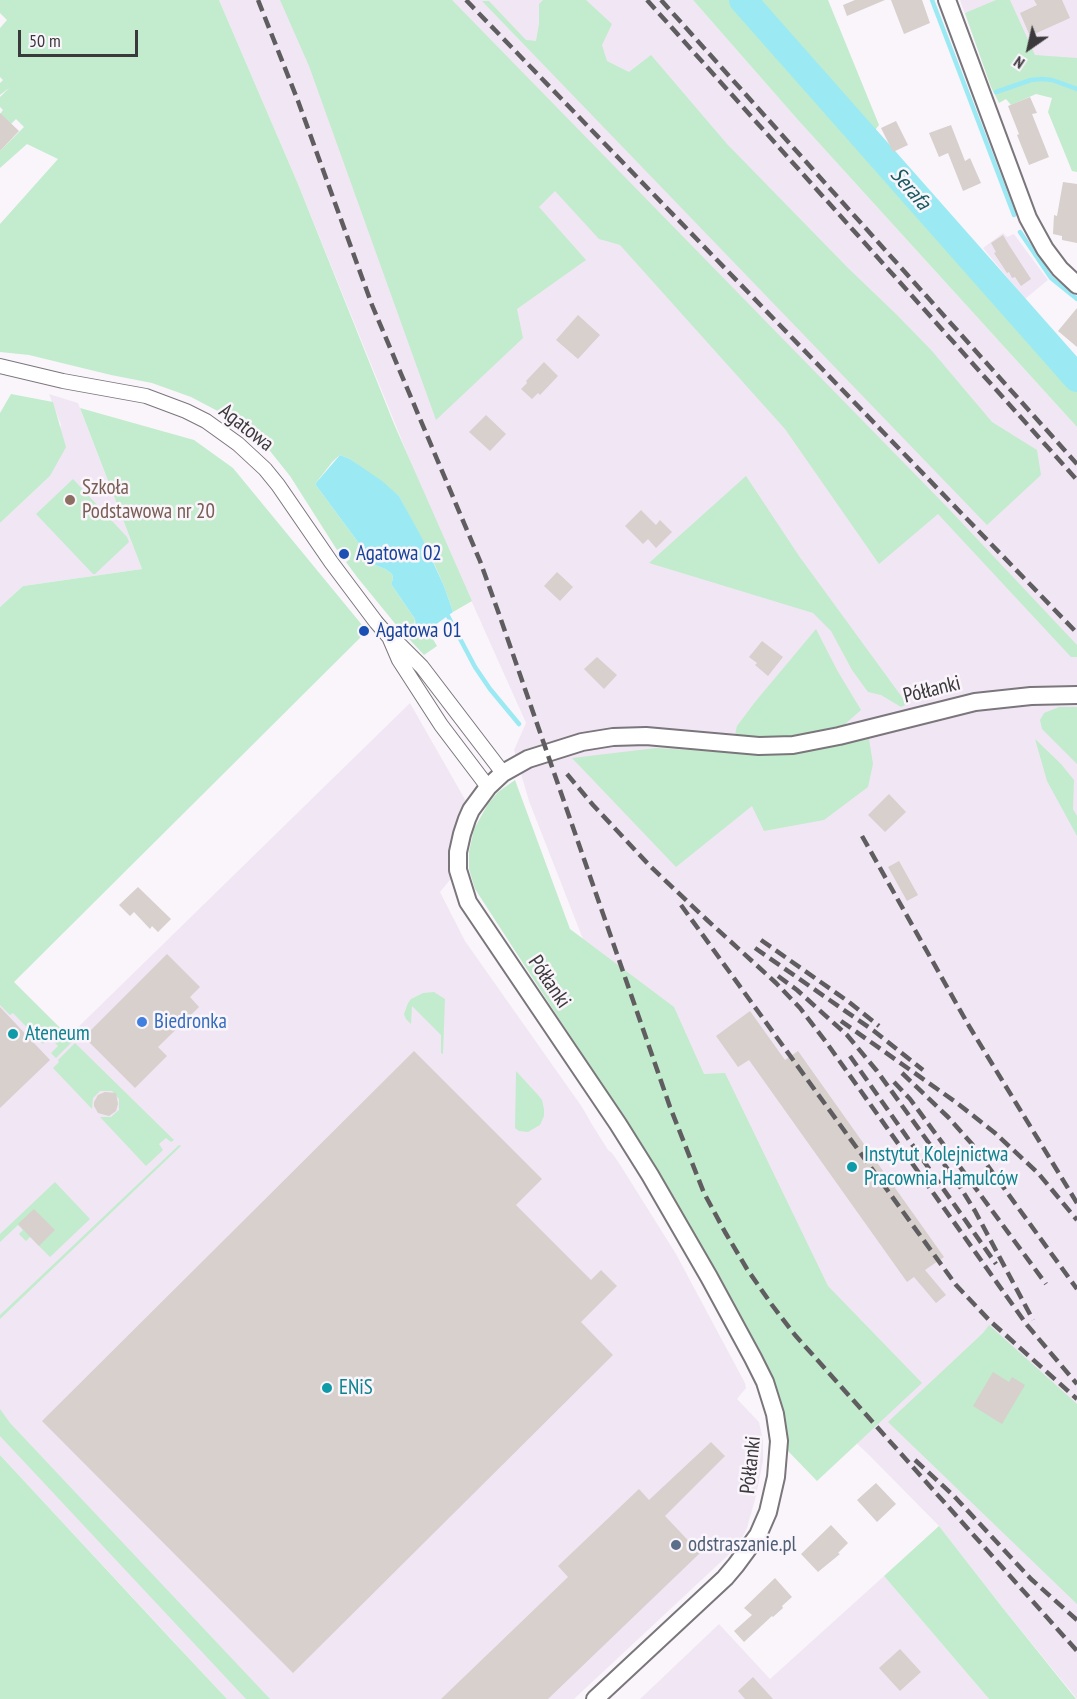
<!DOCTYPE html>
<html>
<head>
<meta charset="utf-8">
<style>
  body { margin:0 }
  #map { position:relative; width:1077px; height:1699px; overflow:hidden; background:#faf5fb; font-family:"PT Sans Narrow",sans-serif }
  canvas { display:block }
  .north { position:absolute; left:999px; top:18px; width:60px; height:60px; -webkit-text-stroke:4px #faf5fb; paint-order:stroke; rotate:214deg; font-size:16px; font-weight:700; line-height:24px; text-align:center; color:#3b393b }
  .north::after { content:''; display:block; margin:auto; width:21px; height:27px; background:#3b393b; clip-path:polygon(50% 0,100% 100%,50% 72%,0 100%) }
  .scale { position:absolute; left:18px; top:30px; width:120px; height:27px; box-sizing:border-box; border:3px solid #3b393b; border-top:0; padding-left:8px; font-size:18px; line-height:21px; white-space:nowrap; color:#3b393b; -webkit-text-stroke:4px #faf5fb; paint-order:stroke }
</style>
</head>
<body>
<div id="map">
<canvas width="1077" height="1699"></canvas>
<div class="north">N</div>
<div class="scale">50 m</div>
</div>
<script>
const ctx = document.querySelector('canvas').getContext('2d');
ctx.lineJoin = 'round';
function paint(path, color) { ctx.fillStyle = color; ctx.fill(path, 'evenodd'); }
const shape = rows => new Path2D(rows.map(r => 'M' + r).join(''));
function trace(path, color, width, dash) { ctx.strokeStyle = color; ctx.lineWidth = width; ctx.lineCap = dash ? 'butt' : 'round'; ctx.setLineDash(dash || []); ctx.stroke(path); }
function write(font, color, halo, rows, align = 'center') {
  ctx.font = font + ' "PT Sans Narrow",sans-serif'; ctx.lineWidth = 5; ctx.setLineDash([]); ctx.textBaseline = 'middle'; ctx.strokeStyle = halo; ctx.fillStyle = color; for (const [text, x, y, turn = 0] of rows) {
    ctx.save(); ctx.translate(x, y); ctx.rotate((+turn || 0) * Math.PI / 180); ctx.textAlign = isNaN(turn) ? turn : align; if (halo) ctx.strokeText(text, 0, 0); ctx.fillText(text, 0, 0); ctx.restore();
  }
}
paint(shape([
  [219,0,693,0,798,120,1077,427,1077,1699,1002,1607,939,1526,870,1456,793,1383,675,1175,529,801,514,750,526,723,424,495,298,184],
  [960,0,1077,0,1077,83,991,87],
  [1003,233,1007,237,1014,234,1048,280,1025,299,983,248],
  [49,394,78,403,142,569,23,586,0,607,0,523,50,476,61,425],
  [410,703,471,810,458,870,440,892,465,941,582,1107,593,1126,608,1150,612,1153,619,1163,676,1254,745,1383,746,1388,737,1399,759,1422,763,1440,763,1461,756,1496,747,1528,739,1545,574,1699,227,1699,0,1455,0,969,69,1036],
  [884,1576,989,1699,640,1699,719,1624,770,1679]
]), '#f1e7f4');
paint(shape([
  [0,0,219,0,298,184,394,424,472,601,453,612,444,586,433,561,399,496,350,459,340,455,333,461,315,484,375,565,385,569,392,574,393,579,391,584,415,619,414,626,423,633,427,631,430,634,437,646,424,655,397,626,357,577,346,562,350,559,341,548,337,550,290,476,266,446,250,431,231,418,191,397,152,383,111,375,29,355,0,352,0,224,58,159,27,144,0,168,0,151,24,127,16,119,11,124,0,114,3,110,0,107,0,97,9,88,0,95,0,83,3,80,0,77,0,28,7,20,0,13],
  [280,0,452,0,947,507,1077,645,1077,657,1071,657,938,514,879,564,785,429,620,245,599,239,555,191,539,207,586,260,517,309,523,338,436,420,309,66],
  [543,0,586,0,612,24,602,45,607,61,629,72,651,55,727,144,848,268,897,315,932,351,992,422,1037,450,1041,475,987,525,482,1,489,1,526,40,536,41,539,24,539,4],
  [693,0,828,0,879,125,872,134,1014,303,1077,369,1077,427,798,120],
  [996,0,1010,0,1035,55,1077,58,1077,172,1072,171,1048,112,1052,98,1036,94,1011,105,1006,99,999,103,991,87,965,13],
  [11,394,53,402,66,447,50,476,0,523,0,413],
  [80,408,194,440,233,468,367,631,14,982,73,1041,56,1058,51,1053,58,1046,50,1037,43,1044,13,1013,10,1015,0,1005,0,607,23,586,142,569],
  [746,476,799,556,907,704,901,707,881,695,868,692,852,670,831,631,813,613,649,563],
  [73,479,127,537,129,542,95,574,93,574,36,514],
  [816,629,837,670,861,710,844,725,787,737,735,735,737,726,755,702],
  [1059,707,1077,707,1077,764,1042,729,1040,720,1044,713],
  [869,739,873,764,868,787,824,820,764,831,752,806,676,867,572,758,656,748,757,754,807,750],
  [1035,739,1061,764,1074,780,1073,809,1077,816,1077,836,1047,781],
  [515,780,570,929,674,1007,704,1074,725,1073,828,1286,922,1383,817,1481,788,1451,784,1415,772,1379,745,1324,657,1170,475,889,469,869,469,852,474,829,488,804,498,792],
  [434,992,445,999,443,1054,441,1053,441,1035,412,1006,411,1024,406,1019,404,1014,408,1003,411,999,423,993],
  [75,1043,174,1140,171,1142,166,1138,159,1144,163,1150,146,1166,100,1117,111,1117,119,1110,119,1099,112,1091,100,1091,93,1098,92,1109,53,1068,59,1062,58,1060],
  [516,1071,538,1095,542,1100,544,1109,544,1116,540,1125,528,1132,519,1131,515,1128],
  [179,1145,181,1146,0,1319,0,1315],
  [55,1182,90,1219,50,1257,30,1237,26,1241,19,1234,23,1230,18,1225,0,1242,0,1234],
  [989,1325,1077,1404,1077,1604,888,1422,983,1333],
  [0,1409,10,1423,270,1699,246,1699,0,1436],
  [0,1455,168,1636,227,1699,0,1699],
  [939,1526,1002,1607,1076,1699,989,1699,884,1576]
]), '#c2eccd');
paint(shape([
  [340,455,350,459,382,481,399,496,422,538,444,586,453,612,427,631,419,633,416,631,415,619,391,584,393,579,392,574,385,569,375,565,315,484]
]), '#9beaf3');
trace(shape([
  [932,0,1014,215],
  [996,92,1031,80,1042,79,1052,80,1077,89],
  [1020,232,1051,278,1077,299],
  [448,616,475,667,490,689,519,724]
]), '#9beaf3', 4.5);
trace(shape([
  [743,0,1077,378]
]), '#9beaf3', 28);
paint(shape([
  [855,0,885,0,847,16,843,5],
  [891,0,922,0,930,23,904,34],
  [1034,0,1062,0,1070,18,1030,36,1020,13,1037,5],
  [1030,97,1037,113,1032,114,1049,157,1029,165,1017,135,1019,134,1008,106],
  [0,113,19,131,0,151],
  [896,121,908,145,893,152,881,128],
  [951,125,965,161,970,158,981,183,963,191,948,153,939,157,929,133],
  [1063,182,1077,184,1077,243,1062,240,1062,236,1053,234,1054,215,1057,216],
  [1003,235,1009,245,1031,279,1021,286,1015,277,1012,278,1009,272,1007,273,994,253,996,252,991,243],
  [1077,308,1077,347,1058,331],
  [578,315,600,335,578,359,556,340],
  [544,362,558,376,540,395,538,393,532,399,521,389,527,383,526,381],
  [486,415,506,434,490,451,469,432],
  [641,510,656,525,660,520,672,532,656,548,648,539,643,544,625,526],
  [557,572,573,587,560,601,544,586],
  [762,641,783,657,768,676,755,665,757,663,749,657],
  [597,657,617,675,604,689,584,669],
  [889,794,906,812,885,832,868,815],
  [899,861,918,895,907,901,888,867],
  [138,887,171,919,158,932,152,926,150,929,134,912,130,916,119,905],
  [167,954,200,987,190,997,199,1007,158,1047,167,1056,135,1088,84,1037],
  [0,1007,50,1060,0,1108],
  [750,1011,785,1060,798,1051,944,1257,925,1270,946,1295,936,1303,914,1277,907,1282,749,1060,738,1067,716,1036],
  [414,1051,542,1179,516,1205,591,1280,601,1270,617,1286,581,1322,613,1355,293,1673,42,1421],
  [105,1092,116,1093,118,1104,116,1111,109,1116,98,1113,94,1106,94,1102,98,1095],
  [34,1209,55,1230,39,1246,18,1224],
  [993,1372,1009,1382,1012,1377,1025,1385,1002,1424,973,1406],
  [711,1442,725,1456,665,1516,700,1553,548,1699,441,1699,568,1577,558,1566,639,1489,649,1500],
  [876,1483,896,1504,877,1522,857,1500],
  [831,1525,848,1543,838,1553,840,1554,818,1572,801,1554],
  [775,1578,792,1597,782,1606,783,1608,773,1617,772,1616,744,1642,734,1631,752,1615,744,1608],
  [900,1649,921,1672,900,1691,879,1668],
  [753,1677,773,1699,745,1699,738,1691]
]), '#d7d0cc');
const minor = shape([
  [0,366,63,381,146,396,186,411,206,421,238,444,265,469,278,485,331,562,376,622,389,637,400,645,422,667,503,773],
  [390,639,399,660,441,725,488,787]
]);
const tertiary = shape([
  [947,0,1028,218,1045,249,1060,269,1077,285],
  [595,1699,725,1578,736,1565,758,1535,768,1512,776,1477,779,1441,775,1414,765,1382,753,1358,709,1277,650,1175,618,1124,468,902,458,870,458,852,462,834,467,819,471,810,488,787,503,773,528,759,582,742,613,737,646,736,759,746,793,745,839,736,975,702,1031,696,1077,695]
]);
trace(minor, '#7a767b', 16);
trace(tertiary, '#7a767b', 20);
trace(minor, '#fff', 14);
trace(tertiary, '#fff', 16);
trace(shape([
  [258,0,298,101,372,305,480,561,499,614,670,1107,704,1193,725,1232,747,1269,772,1305,795,1335,1077,1651],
  [466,0,1077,633],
  [647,0,1077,480],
  [661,0,1077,464],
  [567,774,593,805,650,866,706,919,776,983,800,1008,826,1042,1027,1325,1077,1384],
  [862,836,969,1026,1077,1203],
  [681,905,956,1285,990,1321,1077,1399],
  [761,940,849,1002,879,1026],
  [755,948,874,1031,923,1070],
  [778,976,797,990,847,1035,877,1071,957,1182,975,1211,1033,1320],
  [841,1021,957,1103,995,1133,1038,1173,1077,1220],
  [850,1056,996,1264],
  [902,1073,948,1117,972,1144,1077,1289],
  [894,1082,910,1099,1046,1284],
  [915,1460,954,1496,1031,1579,1077,1620]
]), '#5f5d5f', 4.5, [12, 6]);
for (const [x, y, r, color] of [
  [70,500,6,"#8d6e63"],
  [344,554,6,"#1a4fb4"],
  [364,631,6,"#1a4fb4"],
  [142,1022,6,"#3f7fe0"],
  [13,1034,6,"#0f9aa8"],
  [852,1167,6,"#0f9aa8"],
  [327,1388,6,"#0f9aa8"],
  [676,1545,6,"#5c6f8a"]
]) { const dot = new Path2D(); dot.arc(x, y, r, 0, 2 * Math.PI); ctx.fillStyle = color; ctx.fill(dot); trace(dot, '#faf5fb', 2); }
write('21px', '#3b393b', '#faf5fb', [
  ["Agatowa",246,428,38],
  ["Półłanki",932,690,-14],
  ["Półłanki",549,982,56],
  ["Półłanki",751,1465,-84]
]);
write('21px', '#785e54', '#faf5fb', [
  ["Szkoła",82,488],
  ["Podstawowa nr 20",82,512]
], 'left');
write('21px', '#164399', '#faf5fb', [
  ["Agatowa 02",356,554],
  ["Agatowa 01",376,631]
], 'left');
write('21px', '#366cbe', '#faf5fb', [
  ["Biedronka",154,1022]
], 'left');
write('21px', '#0d838f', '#faf5fb', [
  ["Ateneum",25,1034],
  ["Instytut Kolejnictwa",864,1155],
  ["Pracownia Hamulców",864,1179],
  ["ENiS",339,1388]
], 'left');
write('21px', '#4e5e75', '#faf5fb', [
  ["odstraszanie.pl",688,1545]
], 'left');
write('italic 22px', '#175a60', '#faf5fb', [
  ["Serafa",910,189,49]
]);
</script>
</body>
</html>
